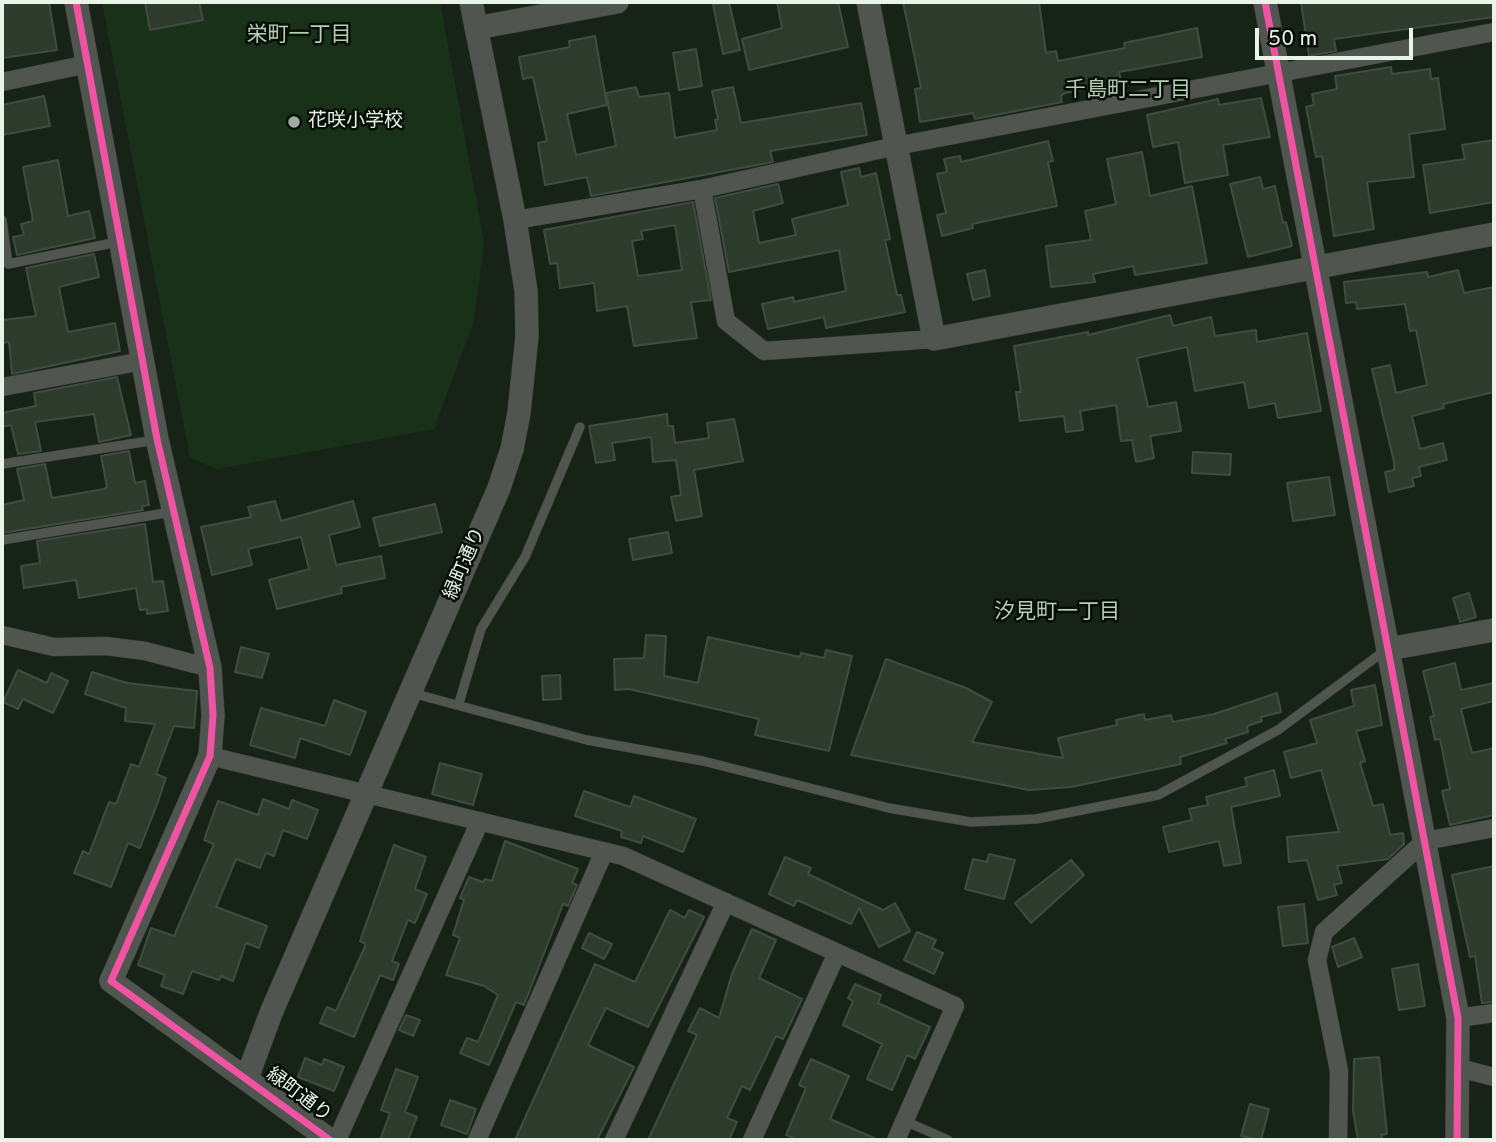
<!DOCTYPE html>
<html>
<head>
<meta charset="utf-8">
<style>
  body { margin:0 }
  #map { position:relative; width:1496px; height:1142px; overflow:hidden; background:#182318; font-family:Overpass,sans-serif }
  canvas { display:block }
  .frame { position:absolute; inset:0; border:4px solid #e8f4e7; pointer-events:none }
  .scale { position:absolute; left:1255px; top:28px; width:158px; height:32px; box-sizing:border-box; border:4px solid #e8f4e7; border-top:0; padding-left:9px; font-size:21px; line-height:24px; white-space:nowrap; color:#e8f4e7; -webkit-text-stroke:5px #060e06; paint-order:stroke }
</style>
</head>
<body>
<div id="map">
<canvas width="1496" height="1142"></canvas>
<div class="frame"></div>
<div class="scale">50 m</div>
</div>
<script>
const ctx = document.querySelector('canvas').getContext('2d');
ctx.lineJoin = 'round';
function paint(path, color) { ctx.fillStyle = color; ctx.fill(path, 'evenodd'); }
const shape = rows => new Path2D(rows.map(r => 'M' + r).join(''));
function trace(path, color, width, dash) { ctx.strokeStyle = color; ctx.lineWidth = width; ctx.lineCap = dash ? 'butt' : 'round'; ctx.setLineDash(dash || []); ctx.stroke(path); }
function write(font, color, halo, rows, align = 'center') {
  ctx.font = font + ' Overpass,"Noto Sans JP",sans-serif'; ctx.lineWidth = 5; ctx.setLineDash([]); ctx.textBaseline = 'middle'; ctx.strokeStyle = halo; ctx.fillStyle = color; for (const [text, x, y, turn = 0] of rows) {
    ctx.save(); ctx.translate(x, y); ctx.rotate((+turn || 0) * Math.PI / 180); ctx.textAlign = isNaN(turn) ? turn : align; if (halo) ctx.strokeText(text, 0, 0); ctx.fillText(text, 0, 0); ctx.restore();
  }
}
paint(shape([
  [102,2,440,2,484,242,474,320,434,429,217,469,190,458]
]), '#1a3119');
const building = shape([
  [2,2,49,2,57,50,2,58,2,2],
  [145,2,199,2,203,20,150,30,145,2],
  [729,2,740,50,723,54,713,4,729,2],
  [777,2,838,2,848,47,749,70,742,39,782,28,777,2],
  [903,2,1039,2,1046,53,1056,51,1058,61,1125,48,1124,43,1197,28,1202,57,1119,72,1121,82,1065,93,1061,96,1062,102,975,119,973,113,920,122,915,89,921,88,903,2],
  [1301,2,1494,2,1494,17,1334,39,1336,51,1309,56,1301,2],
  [595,36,607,105,567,114,576,155,616,146,606,93,636,87,639,97,669,93,675,138,717,130,715,120,718,119,712,91,733,87,741,123,861,103,867,135,770,151,773,162,591,196,587,177,545,185,538,143,547,141,533,77,523,79,519,57,570,47,569,41,595,36],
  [696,49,702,86,679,90,673,53,696,49],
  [1391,67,1392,74,1430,69,1431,79,1438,78,1445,129,1409,134,1414,177,1367,182,1374,229,1334,236,1322,156,1316,157,1306,107,1314,105,1312,94,1337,89,1335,76,1391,67],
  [44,96,50,126,2,135,2,105,44,96],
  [1261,98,1270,137,1223,145,1228,175,1185,183,1178,142,1153,147,1147,115,1218,99,1219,105,1261,98],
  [1494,140,1494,202,1430,213,1423,165,1465,159,1462,145,1494,140],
  [1048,141,1053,161,1048,162,1057,206,972,224,973,228,942,236,937,215,946,213,937,174,947,172,944,159,960,156,961,162,1048,141],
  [1142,152,1150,196,1192,186,1207,263,1135,275,1133,266,1093,274,1095,282,1051,287,1046,246,1091,240,1085,211,1116,204,1107,159,1142,152],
  [58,160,68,216,89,211,95,238,17,255,13,237,24,235,21,224,33,221,23,167,58,160],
  [859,168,861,177,876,173,890,239,885,240,897,295,901,295,905,312,826,328,824,317,768,329,762,304,793,297,794,302,846,291,839,250,729,272,715,198,778,184,783,203,753,211,759,243,796,235,792,219,848,205,841,172,859,168],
  [1260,177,1263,189,1275,186,1283,223,1286,222,1292,246,1248,257,1230,184,1260,177],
  [693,202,711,300,691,302,697,338,634,346,627,306,597,311,594,283,560,288,557,263,550,264,544,230,693,202],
  [675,225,682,270,638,276,632,241,643,239,641,231,675,225],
  [94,254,99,277,59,287,68,332,115,323,120,351,12,374,9,342,2,343,2,320,36,316,26,268,94,254],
  [985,270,990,296,973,300,967,274,985,270],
  [1458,270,1464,293,1494,287,1494,392,1443,404,1444,408,1412,416,1420,449,1443,443,1447,460,1419,467,1421,476,1412,478,1414,486,1389,492,1385,472,1394,470,1394,462,1372,369,1390,365,1396,393,1427,385,1416,330,1410,331,1405,304,1357,309,1356,302,1346,303,1344,282,1427,272,1428,277,1458,270],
  [1170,315,1173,326,1211,317,1215,336,1256,330,1257,342,1307,333,1321,411,1278,418,1275,403,1249,408,1244,382,1195,391,1187,347,1137,358,1148,407,1176,402,1181,431,1150,436,1154,458,1136,462,1132,440,1121,441,1116,405,1080,411,1083,430,1066,432,1064,416,1020,421,1016,392,1021,392,1014,346,1088,332,1088,335,1170,315],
  [117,377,131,435,99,442,94,414,35,422,41,451,18,454,11,425,2,427,2,413,36,406,34,393,117,377],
  [667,414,668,426,673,426,675,443,709,438,707,423,734,419,743,461,694,470,702,516,676,521,671,497,681,495,676,460,653,462,651,437,612,443,615,460,596,463,589,426,667,414],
  [129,451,135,483,145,481,149,505,142,506,143,510,2,533,2,505,24,500,17,469,45,464,52,498,104,489,107,487,101,456,129,451],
  [1193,452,1231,454,1230,475,1192,473,1193,452],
  [1329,477,1335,515,1293,521,1287,483,1329,477],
  [275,501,281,521,353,501,360,527,329,535,336,565,381,556,385,578,341,587,342,593,277,609,269,580,309,569,301,537,248,549,252,565,212,575,201,527,251,517,248,507,275,501],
  [435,504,442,532,380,546,373,518,435,504],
  [145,524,153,582,163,581,168,611,147,614,147,609,140,610,136,588,79,598,76,580,24,588,21,566,40,563,37,541,145,524],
  [668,532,672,553,633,560,629,539,668,532],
  [1469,593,1476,617,1460,622,1453,598,1469,593],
  [646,635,666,636,664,676,698,683,708,637,800,657,801,653,824,658,826,650,852,656,829,751,755,735,759,719,629,689,615,690,614,659,644,658,646,635],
  [241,647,269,654,262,678,235,672,241,647],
  [886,659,966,688,992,702,972,742,1063,758,1058,738,1117,725,1116,720,1144,714,1145,720,1171,715,1173,722,1214,714,1277,693,1281,712,1261,717,1262,721,1247,726,1248,732,1225,739,1227,743,1180,757,1181,764,1071,787,1029,790,851,755,886,659],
  [1455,663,1461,690,1494,683,1494,701,1461,709,1472,753,1494,748,1494,815,1450,825,1442,791,1450,789,1440,739,1435,740,1430,717,1434,716,1423,671,1455,663],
  [18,670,47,683,51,673,68,681,53,713,23,699,18,709,3,702,18,670],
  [92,672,127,683,197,691,194,728,174,726,156,774,166,778,156,807,140,848,128,843,111,887,74,873,83,851,89,854,109,802,116,804,131,764,139,767,155,724,125,721,126,708,85,694,92,672],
  [560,675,561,699,543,700,542,676,560,675],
  [1375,685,1382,725,1356,731,1365,761,1360,763,1373,806,1383,804,1390,835,1403,833,1404,844,1388,859,1337,866,1342,883,1334,885,1337,895,1318,900,1307,860,1289,862,1287,837,1339,832,1321,770,1291,778,1284,752,1317,743,1310,720,1354,706,1351,690,1375,685],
  [334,700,366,712,350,755,300,738,295,758,250,745,261,708,325,726,334,700],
  [440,763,482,774,473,805,432,794,440,763],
  [1274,770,1280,796,1231,807,1241,863,1224,866,1219,841,1169,852,1163,827,1192,820,1189,809,1208,805,1206,797,1247,786,1245,778,1274,770],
  [584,791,630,807,634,796,696,819,683,852,643,836,641,843,621,837,622,831,575,816,584,791],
  [263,799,289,809,292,800,318,810,307,839,283,830,274,856,266,853,260,868,236,859,216,907,267,926,259,948,246,943,233,981,221,976,219,980,192,971,183,994,161,986,165,975,138,965,151,928,174,936,214,844,204,840,218,801,258,815,263,799],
  [505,841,578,869,572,883,577,885,568,906,563,904,524,1005,516,1002,489,1065,460,1053,467,1038,478,1042,498,995,484,986,446,975,460,938,453,935,464,900,460,898,469,877,483,882,485,879,492,881,505,841],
  [394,845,426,857,415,889,427,894,415,923,408,920,392,961,399,964,393,980,380,975,354,1037,320,1023,327,1007,336,1011,366,944,360,941,394,845],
  [989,854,1015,860,1004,899,965,889,973,859,987,862,989,854],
  [785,857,811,868,808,874,883,910,895,903,910,931,879,947,859,908,851,924,797,900,794,906,769,894,785,857],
  [1071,860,1084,875,1031,923,1015,903,1071,860],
  [1494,866,1494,1002,1482,1003,1475,956,1470,957,1452,875,1494,866],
  [1304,904,1308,943,1283,946,1278,907,1304,904],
  [670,910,685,918,689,910,704,917,648,1027,606,1008,588,1045,634,1067,597,1140,515,1140,595,964,635,982,670,910],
  [752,929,776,940,759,978,802,999,783,1039,776,1036,750,1090,742,1086,727,1118,737,1122,729,1140,648,1140,697,1035,688,1031,700,1008,719,1018,732,974,752,929],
  [917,932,936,940,932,948,943,953,934,974,904,960,917,932],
  [589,933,612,944,604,959,582,948,589,933],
  [1354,938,1362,957,1338,967,1332,947,1354,938],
  [1418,964,1425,1006,1399,1010,1392,969,1418,964],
  [855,984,881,995,878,1003,930,1027,915,1059,907,1055,892,1090,867,1079,882,1044,843,1025,853,1001,848,998,855,984],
  [406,1015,420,1020,413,1036,399,1030,406,1015],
  [1379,1057,1387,1134,1381,1135,1383,1140,1358,1140,1353,1111,1354,1059,1379,1057],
  [305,1058,322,1065,324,1059,344,1067,334,1091,298,1077,305,1058],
  [811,1059,849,1076,830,1119,879,1140,798,1140,786,1135,806,1088,799,1085,811,1059],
  [396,1069,418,1077,405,1112,417,1117,408,1140,380,1140,390,1113,381,1110,396,1069],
  [450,1100,476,1109,467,1134,441,1125,450,1100],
  [1250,1104,1269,1109,1261,1140,1241,1136,1250,1104]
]);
paint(building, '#2c3b2c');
trace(building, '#414b41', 2);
const service = shape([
  [2,220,8,264,118,242],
  [2,464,156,440],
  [2,540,172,512],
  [412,693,587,740,703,761,889,808,971,822,1036,819,1158,795,1278,730,1387,649],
  [459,703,481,629,525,557,580,427],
  [905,1121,948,1140]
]);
const minor = shape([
  [2,82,88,64],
  [702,189,726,321,764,351,934,339],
  [515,220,702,189,896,146,1494,32],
  [2,387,143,361],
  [2,635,54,647,106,646,145,651,210,668],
  [210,756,623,856,955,1006,896,1140],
  [1458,1018,1494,1013],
  [1459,1068,1494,1077],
  [337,1140,480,821],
  [477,1140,604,852],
  [614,1140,726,902],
  [752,1140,837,953],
  [1338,1140,1339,1071,1317,960,1324,932,1425,841,1494,828]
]);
const tertiary = shape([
  [76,2,157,439,210,668,213,715,210,756,111,981,330,1140],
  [868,2,934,339,1494,234],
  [1265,2,1458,1018,1457,1140],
  [476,28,617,2],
  [1388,649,1494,630],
  [247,1078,271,1013,499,488,512,449,519,413,527,336,526,291,515,220,471,2]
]);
trace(service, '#363f36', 10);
trace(minor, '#363f36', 19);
trace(tertiary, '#363f36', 24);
trace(service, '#505550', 9);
trace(minor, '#505550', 18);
trace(tertiary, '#505550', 23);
trace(shape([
  [76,2,157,439,210,668,213,715,210,756,111,981,330,1140],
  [1265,2,1458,1018,1457,1140]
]), '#f153a3', 7);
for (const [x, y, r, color] of [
  [294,122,7,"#9fab9f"]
]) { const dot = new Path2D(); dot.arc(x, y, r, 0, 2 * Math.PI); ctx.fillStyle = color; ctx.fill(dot); trace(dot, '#060e06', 2.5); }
write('19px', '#e8f4e7', '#060e06', [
  ["花咲小学校",308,122]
], 'left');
write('19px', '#e8f4e7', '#060e06', [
  ["緑町通り",466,564,-67],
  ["緑町通り",298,1096,37]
]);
write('21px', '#b5ceb4', '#060e06', [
  ["栄町一丁目",299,37],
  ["千島町二丁目",1128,92],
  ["汐見町一丁目",1057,614]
]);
</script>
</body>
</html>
